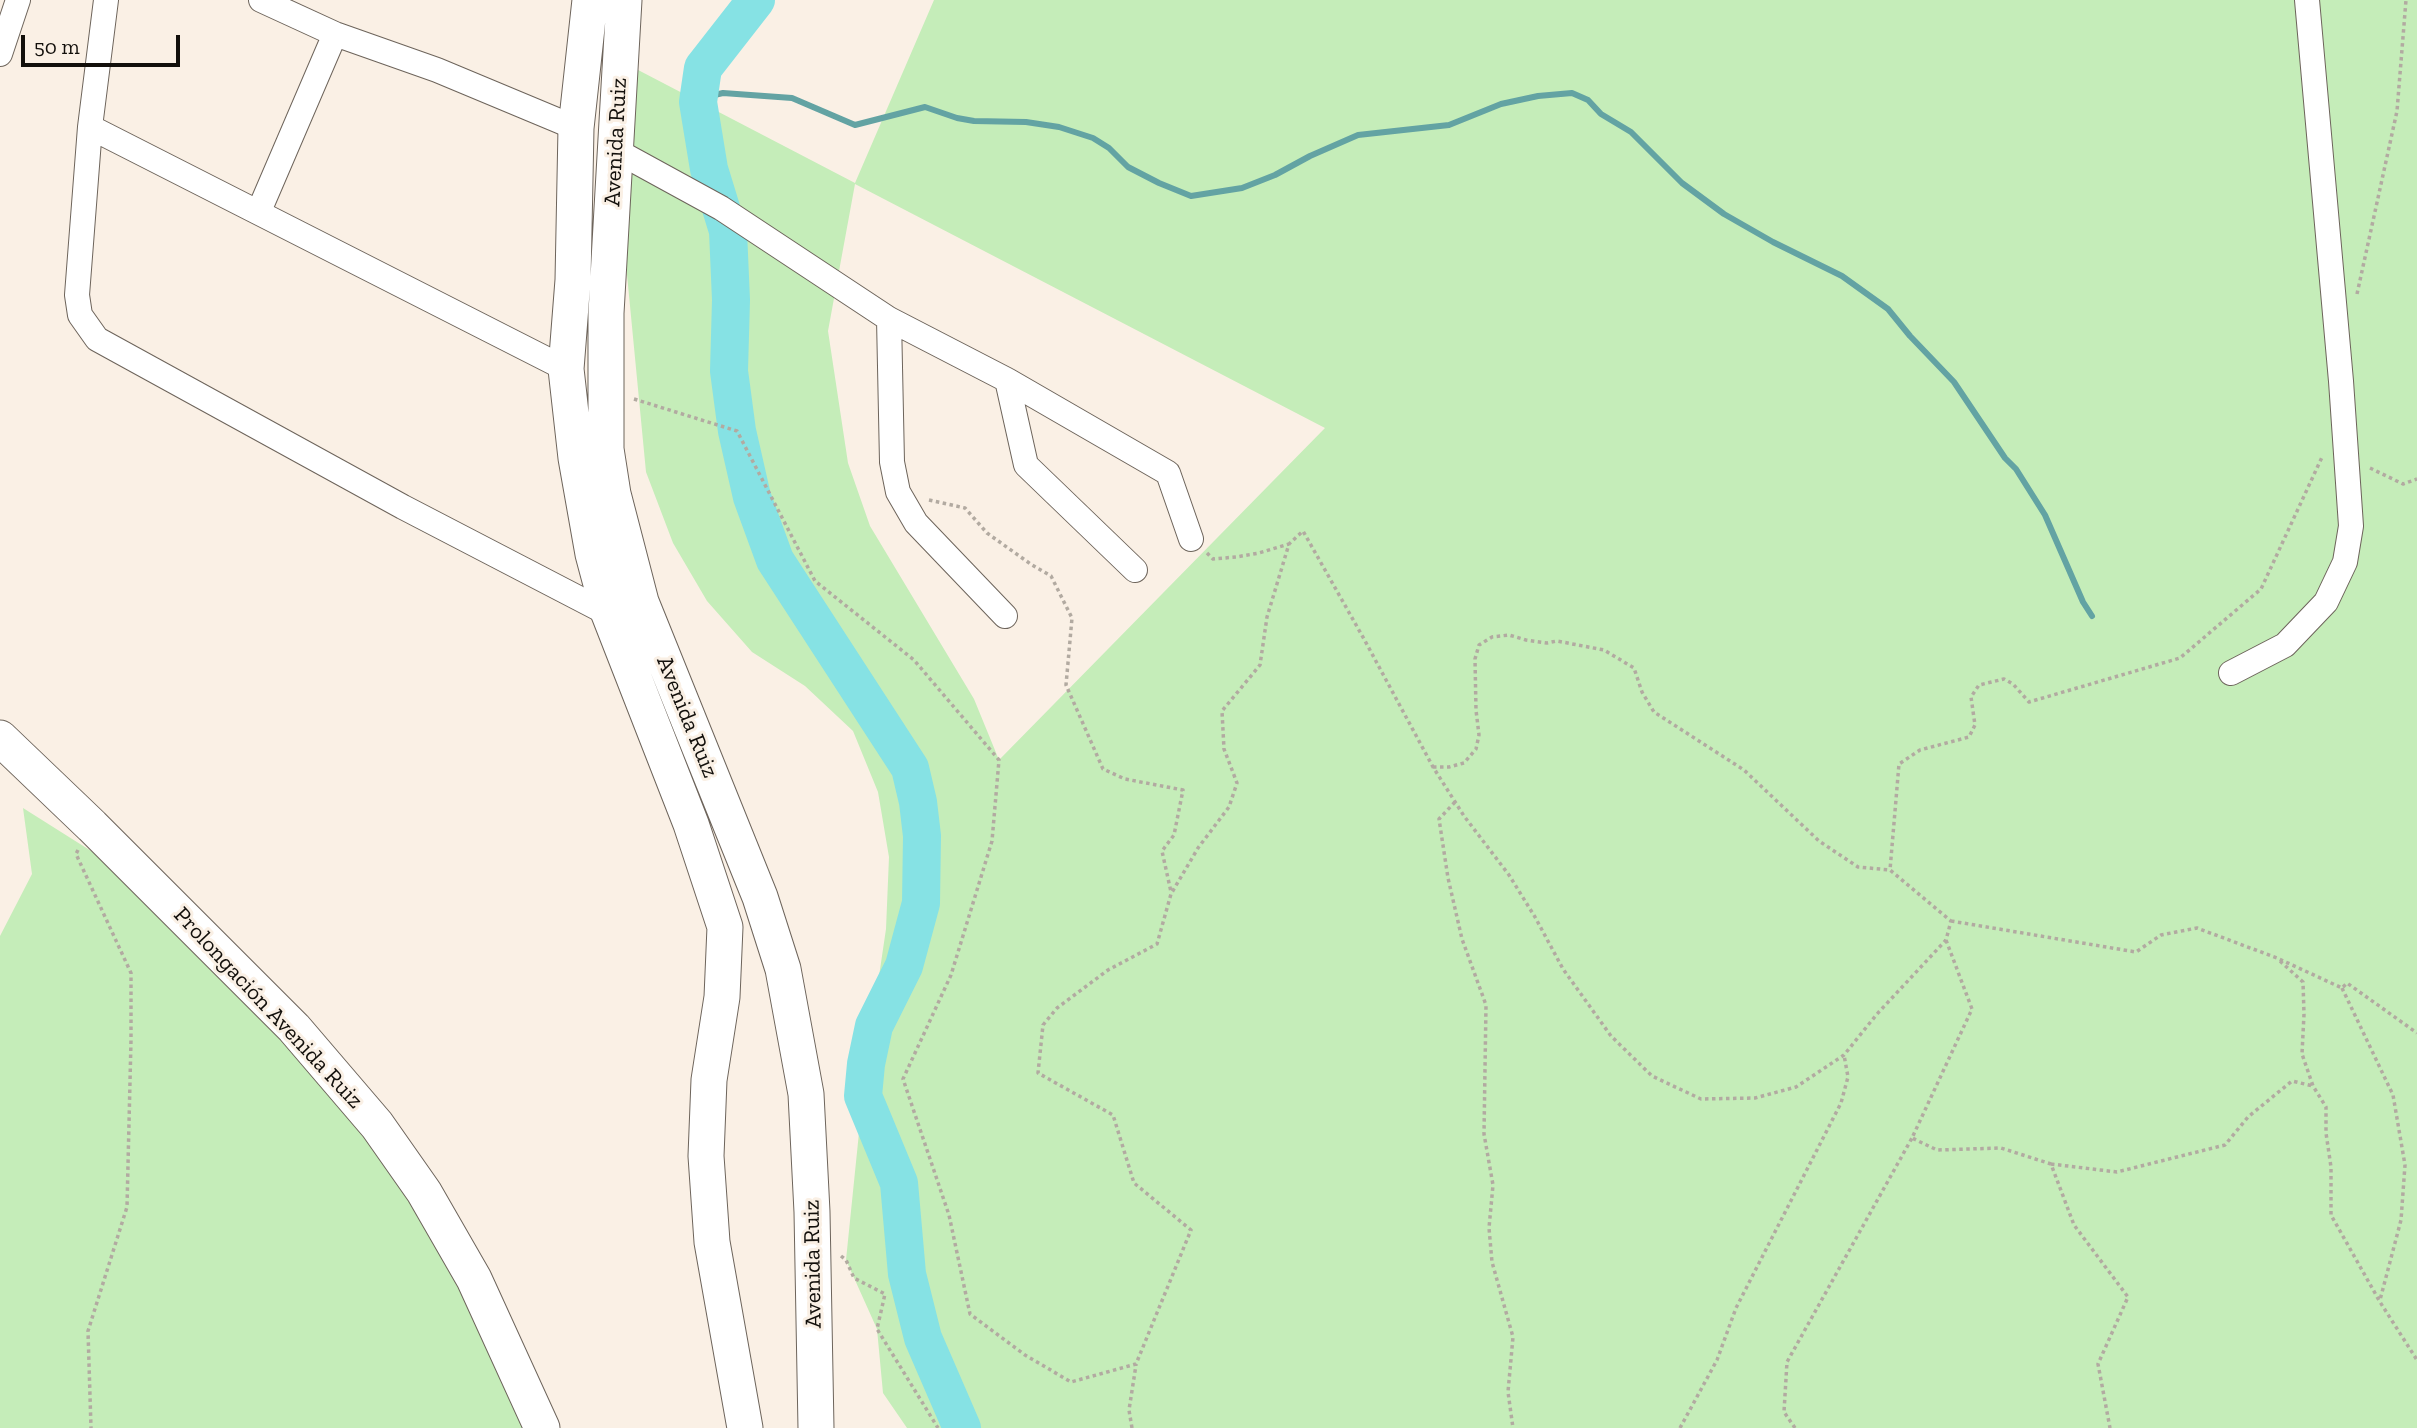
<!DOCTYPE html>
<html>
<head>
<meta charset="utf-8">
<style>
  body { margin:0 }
  #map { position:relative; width:2417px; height:1428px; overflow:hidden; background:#faf0e5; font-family:"Zilla Slab",serif }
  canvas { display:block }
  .scale { position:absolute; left:21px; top:35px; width:159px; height:32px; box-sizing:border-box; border:4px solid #120f0b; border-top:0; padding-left:9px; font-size:21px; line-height:24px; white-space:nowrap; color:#120f0b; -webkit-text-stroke:5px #faf0e5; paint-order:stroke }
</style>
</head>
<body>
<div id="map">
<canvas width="2417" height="1428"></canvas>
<div class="scale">50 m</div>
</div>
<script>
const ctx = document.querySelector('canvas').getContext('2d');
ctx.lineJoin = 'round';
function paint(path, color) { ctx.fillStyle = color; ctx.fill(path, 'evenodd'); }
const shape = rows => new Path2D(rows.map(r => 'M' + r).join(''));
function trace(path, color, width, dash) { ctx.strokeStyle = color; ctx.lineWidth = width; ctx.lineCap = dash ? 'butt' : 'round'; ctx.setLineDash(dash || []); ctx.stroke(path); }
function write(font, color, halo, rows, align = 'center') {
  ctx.font = font + ' "Zilla Slab",serif'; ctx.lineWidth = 6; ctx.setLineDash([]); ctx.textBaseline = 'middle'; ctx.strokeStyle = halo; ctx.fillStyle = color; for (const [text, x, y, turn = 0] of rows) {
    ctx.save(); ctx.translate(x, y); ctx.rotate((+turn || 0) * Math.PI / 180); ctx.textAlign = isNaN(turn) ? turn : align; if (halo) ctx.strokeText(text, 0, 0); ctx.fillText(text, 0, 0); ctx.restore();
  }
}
paint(shape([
  [934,0,2417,0,2417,1428,907,1428,883,1393,877,1329,846,1260,866,1064,886,929,889,857,878,792,853,731,805,686,752,652,707,601,673,543,646,472,615,150,617,59,855,183],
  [855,184,1325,428,999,760,974,699,870,526,848,463,828,331],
  [23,808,199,919,371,1122,539,1428,0,1428,0,936,32,874]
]), '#c5edb9');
trace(shape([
  [698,102,706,97,723,93,792,98,855,125,925,107,957,118,974,121,1026,122,1059,127,1093,138,1109,148,1128,167,1159,183,1191,196,1242,188,1275,175,1310,156,1358,135,1449,125,1501,104,1538,96,1572,93,1588,100,1601,114,1631,132,1682,183,1724,214,1773,242,1842,276,1888,309,1910,336,1954,382,2005,458,2016,469,2045,515,2083,602,2092,616]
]), '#63a3a3', 6);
trace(shape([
  [756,0,703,68,698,102,709,169,728,231,731,300,729,371,737,431,752,497,775,560,910,768,918,802,922,836,921,903,904,966,874,1026,866,1064,863,1096,899,1183,907,1274,923,1338,962,1428]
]), '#86e2e4', 38);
const street = shape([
  [106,0,90,127,77,295,80,315,97,339,403,507,609,614,617,611],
  [261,0,335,34,437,70,576,128],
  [0,54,18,0],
  [90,127,566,369],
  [615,150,721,208,889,319,1007,380,1168,473,1191,539],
  [259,211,335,34],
  [889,319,892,462,898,492,916,523,1005,616],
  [1007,380,1026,465,1135,570],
  [2231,673,2285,645,2326,602,2345,562,2351,526,2341,381,2307,0]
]);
const secondary = shape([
  [590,0,576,128,573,280,566,369,576,458,593,554,609,614,691,824,725,927,722,997,709,1080,706,1156,712,1242,745,1428],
  [624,0,606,313,606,449,613,494,641,602,760,897,783,969,806,1094,812,1212,816,1428],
  [0,738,92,826,294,1028,377,1125,424,1192,474,1279,542,1428]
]);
trace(street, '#6d645b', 26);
trace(secondary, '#6d645b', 37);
trace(shape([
  [2357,294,2397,111,2406,0],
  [634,399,737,431,815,581,914,660,999,760,992,841,951,975,903,1079,949,1215,970,1314,1025,1355,1071,1382,1136,1364,1191,1230,1134,1183,1113,1115,1038,1073,1043,1025,1057,1008,1108,970,1157,944,1171,894,1198,848,1229,807,1237,783,1224,749,1222,711,1260,665,1267,617,1289,544,1303,531,1364,639,1433,767,1464,816,1509,875,1535,917,1563,969,1611,1036,1652,1076,1701,1099,1755,1098,1796,1087,1844,1055,1877,1014,1946,940,1951,921,1890,870,1899,764,1920,750,1969,737,1975,725,1971,697,1979,685,2004,679,2013,684,2029,702,2180,658,2261,589,2323,455],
  [2370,468,2403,484,2417,479],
  [929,500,965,508,987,533,1032,565,1051,576,1072,618,1066,685,1103,769,1125,779,1183,790,1174,835,1162,851,1171,892],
  [1207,553,1213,559,1236,557,1259,553,1289,544],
  [1433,767,1449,767,1464,763,1476,749,1479,735,1476,710,1475,659,1479,645,1492,637,1509,635,1526,640,1547,643,1557,641,1604,650,1634,668,1642,692,1654,712,1744,770,1819,841,1858,867,1890,870],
  [1455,802,1439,819,1448,878,1462,939,1486,1005,1484,1134,1493,1185,1489,1228,1492,1262,1513,1337,1508,1392,1513,1428],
  [78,850,76,854,131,973,131,1040,127,1207,88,1331,91,1428],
  [1951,921,2136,952,2161,935,2197,928,2277,958,2342,988,2347,983,2417,1033],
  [1946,940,1972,1009,1912,1138,1937,1150,2001,1148,2051,1164,2074,1225,2128,1297,2098,1364,2110,1428],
  [2280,961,2303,982,2304,1014,2302,1054,2313,1086,2326,1107,2326,1133,2331,1167,2331,1215,2380,1302,2417,1360],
  [2342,988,2393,1095,2405,1165,2401,1220,2380,1300],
  [2051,1164,2117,1172,2225,1145,2248,1117,2292,1081,2313,1086],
  [841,1256,846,1260,854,1278,885,1294,877,1329,938,1428],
  [1132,1428,1129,1410,1136,1365],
  [1680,1428,1717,1360,1736,1308,1841,1103,1848,1077,1844,1055],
  [1795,1428,1784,1412,1787,1362,1912,1138]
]), '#b2aaa1', 3.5, [3.5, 3.5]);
trace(street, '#fff', 24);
trace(secondary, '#fff', 35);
write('23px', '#120f0b', '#faf0e5', [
  ["Avenida Ruiz",616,142,-87],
  ["Avenida Ruiz",687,717,68],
  ["Prolongación Avenida Ruiz",268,1008,47],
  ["Avenida Ruiz",813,1264,-91]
]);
</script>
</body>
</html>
